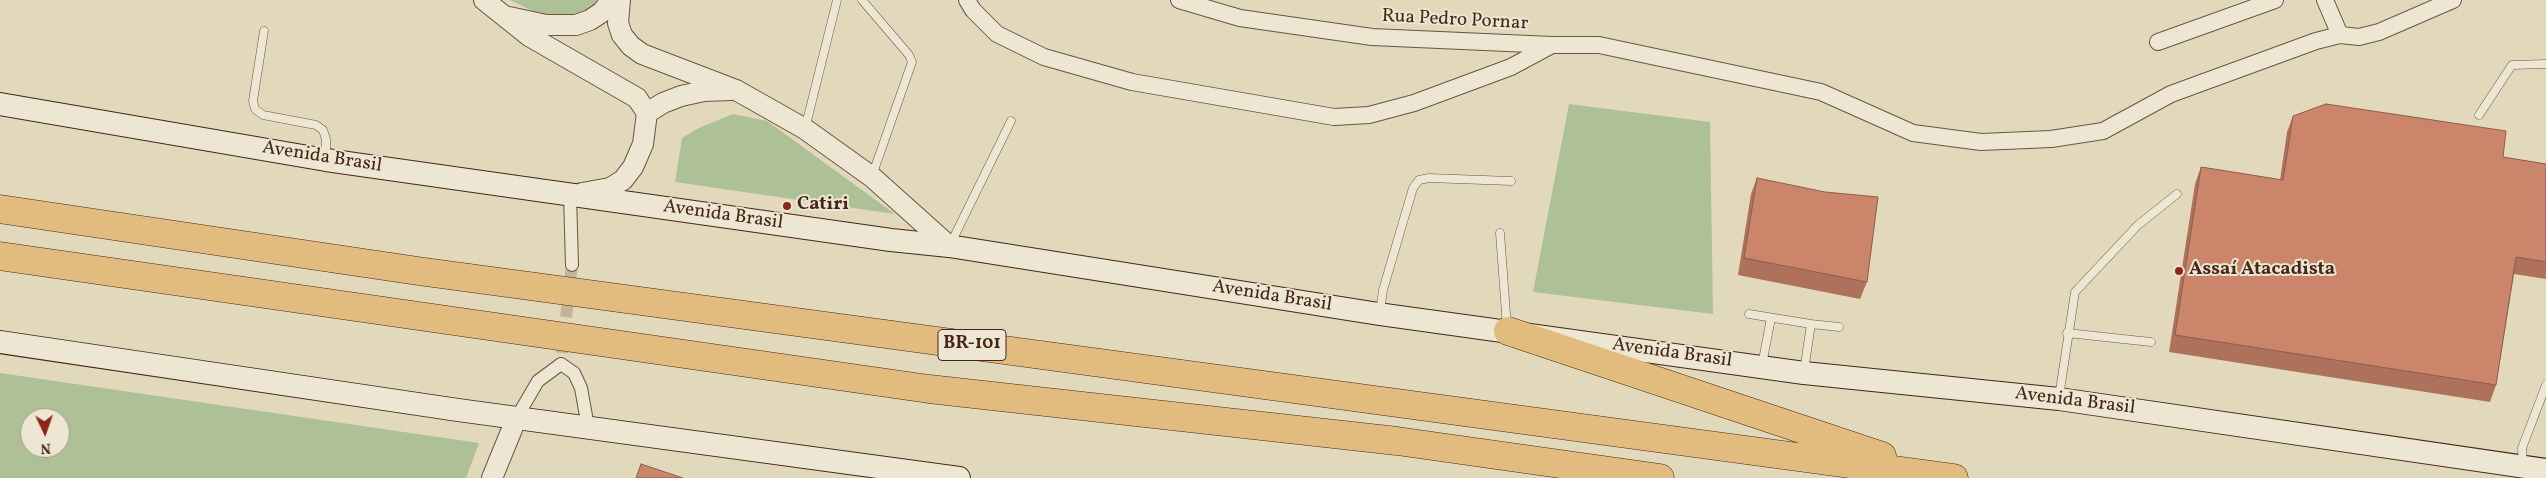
<!DOCTYPE html>
<html>
<head>
<meta charset="utf-8">
<style>
  body { margin:0 }
  #map { position:relative; width:2546px; height:478px; overflow:hidden; background:#e2d9bc; font-family:Vollkorn,serif }
  canvas { display:block }
  .north { position:absolute; left:20px; top:408px; width:50px; height:50px; box-sizing:border-box; background:#ece6d3; border:1px solid #a98; border-radius:50%; rotate:177deg; font-size:14px; font-weight:700; line-height:20px; text-align:center; color:#472617 }
  .north::after { content:''; display:block; margin:auto; width:18px; height:22px; background:#8f2418; clip-path:polygon(50% 0,100% 100%,50% 72%,0 100%) }
</style>
</head>
<body>
<div id="map">
<canvas width="2546" height="478"></canvas>
<div class="north">N</div>
</div>
<script>
const ctx = document.querySelector('canvas').getContext('2d');
ctx.lineJoin = 'round';
function paint(path, color) { ctx.fillStyle = color; ctx.fill(path, 'evenodd'); }
const shape = rows => new Path2D(rows.map(r => 'M' + r).join(''));
function trace(path, color, width, dash) { ctx.strokeStyle = color; ctx.lineWidth = width; ctx.lineCap = dash ? 'butt' : 'round'; ctx.setLineDash(dash || []); ctx.stroke(path); }
function write(font, color, halo, rows, align = 'center') {
  ctx.font = font + ' Vollkorn,serif'; ctx.lineWidth = 4; ctx.setLineDash([]); ctx.textBaseline = 'middle'; ctx.strokeStyle = halo; ctx.fillStyle = color; for (const [text, x, y, turn = 0] of rows) {
    ctx.save(); ctx.translate(x, y); ctx.rotate((+turn || 0) * Math.PI / 180); ctx.textAlign = isNaN(turn) ? turn : align; if (halo) ctx.strokeText(text, 0, 0); ctx.fillText(text, 0, 0); ctx.restore();
  }
}
paint(shape([
  [510,0,604,0,586,16,547,18],
  [1569,104,1710,122,1713,314,1533,292],
  [733,114,767,121,895,214,675,182,682,138,699,128],
  [0,373,479,443,466,478,0,478],
  [30,418,60,418,60,448,30,448]
]), '#adc096');
trace(shape([
  [562,353,572,265]
]), '#c3b59b', 12, [12, 6]);
const service = shape([
  [862,0,909,55,912,62,872,176],
  [264,31,253,101,255,109,263,115,316,125,323,130,326,139,326,158],
  [2479,115,2512,65,2546,64],
  [805,129,837,0],
  [1500,233,1507,327],
  [951,243,1011,121],
  [1380,312,1383,290,1413,188,1419,180,1429,178,1511,181],
  [1749,314,1811,324],
  [2067,333,2151,342],
  [1762,365,1771,318],
  [1804,371,1811,324,1839,327],
  [2059,397,2075,292,2138,225,2177,194],
  [2523,465,2522,448,2546,385]
]);
const pedestrian = shape([
  [570,194,572,265],
  [561,364,574,373,581,388,588,427],
  [517,417,538,381,561,364]
]);
const minor = shape([
  [967,0,973,10,997,34,1044,57,1132,82,1334,117,1369,115,1414,103,1511,67,1552,45],
  [1179,0,1240,18,1372,37,1552,45,1599,45,1821,92,1913,133,1981,142,2051,139,2103,131,2171,94,2316,41,2340,35,2359,37,2379,32,2453,0],
  [2325,0,2340,35],
  [2158,42,2275,0]
]);
const tertiary = shape([
  [484,0,529,36,637,98,647,113,643,144,633,167,623,180,610,188,582,193],
  [620,0,618,23,622,35,631,46,642,54,736,90,805,129,872,177,949,246],
  [509,17,546,25,576,25,590,20,602,12,611,0],
  [647,113,663,103,681,96,704,91,731,90],
  [492,478,517,417]
]);
const secondary = shape([
  [0,104,326,160,891,240,949,246,1379,314,1804,373,2059,399,2546,470],
  [0,342,458,410,959,478]
]);
const motorway = shape([
  [0,209,418,271,1954,478],
  [0,256,929,389,1397,441,1660,478],
  [1508,331,1882,456]
]);
trace(service, '#6e5340', 9);
trace(pedestrian, '#6e5340', 14);
trace(minor, '#6e5340', 18);
trace(tertiary, '#6e5340', 22);
trace(secondary, '#472617', 24);
trace(motorway, '#472617', 29);
trace(service, '#ece6d3', 8);
trace(pedestrian, '#ece6d3', 12);
trace(minor, '#ece6d3', 16);
trace(tertiary, '#ece6d3', 20);
trace(secondary, '#ece6d3', 22);
trace(motorway, '#e1bc7e', 28);
paint(shape([
  [2293,116,2503,157,2546,164,2546,279,2514,274,2496,385,2490,402,2169,352,2195,184,2201,167,2280,180,2287,132],
  [1757,178,1867,282,1860,299,1738,275,1751,194]
]), '#ae725c');
const building = shape([
  [2326,104,2506,131,2503,157,2546,164,2546,262,2516,257,2496,385,2175,335,2201,167,2283,180,2293,116,2326,104],
  [1757,178,1825,192,1878,197,1867,282,1744,258,1757,178],
  [641,464,683,478,636,478,641,464]
]);
paint(building, '#ca856b');
trace(building, '#8d5d4b', 1);
for (const [x, y, r, color] of [
  [787,206,5,"#8f2418"],
  [2179,271,5,"#8f2418"]
]) { const dot = new Path2D(); dot.arc(x, y, r, 0, 2 * Math.PI); ctx.fillStyle = color; ctx.fill(dot); trace(dot, '#ece6d3', 2); }
for (const [x, y, w] of [
  [972,345,68]
]) { const box = new Path2D(); box.roundRect(x - w / 2, y - 15.5, w, 31, 4); ctx.fillStyle = '#ece6d3'; ctx.fill(box); trace(box, '#472617', 1); }
write('bold 18px', '#472617', null, [
  ["BR-101",972,345]
]);
write('19px', '#472617', '#ece6d3', [
  ["Rua Pedro Pornar",1455,21,3],
  ["Avenida Brasil",322,158,9],
  ["Avenida Brasil",723,216,8],
  ["Avenida Brasil",1272,297,9],
  ["Avenida Brasil",1672,354,8],
  ["Avenida Brasil",2075,402,7]
]);
write('bold 19px', '#472617', '#ece6d3', [
  ["Catiri",797,206],
  ["Assaí Atacadista",2189,271]
], 'left');
</script>
</body>
</html>
